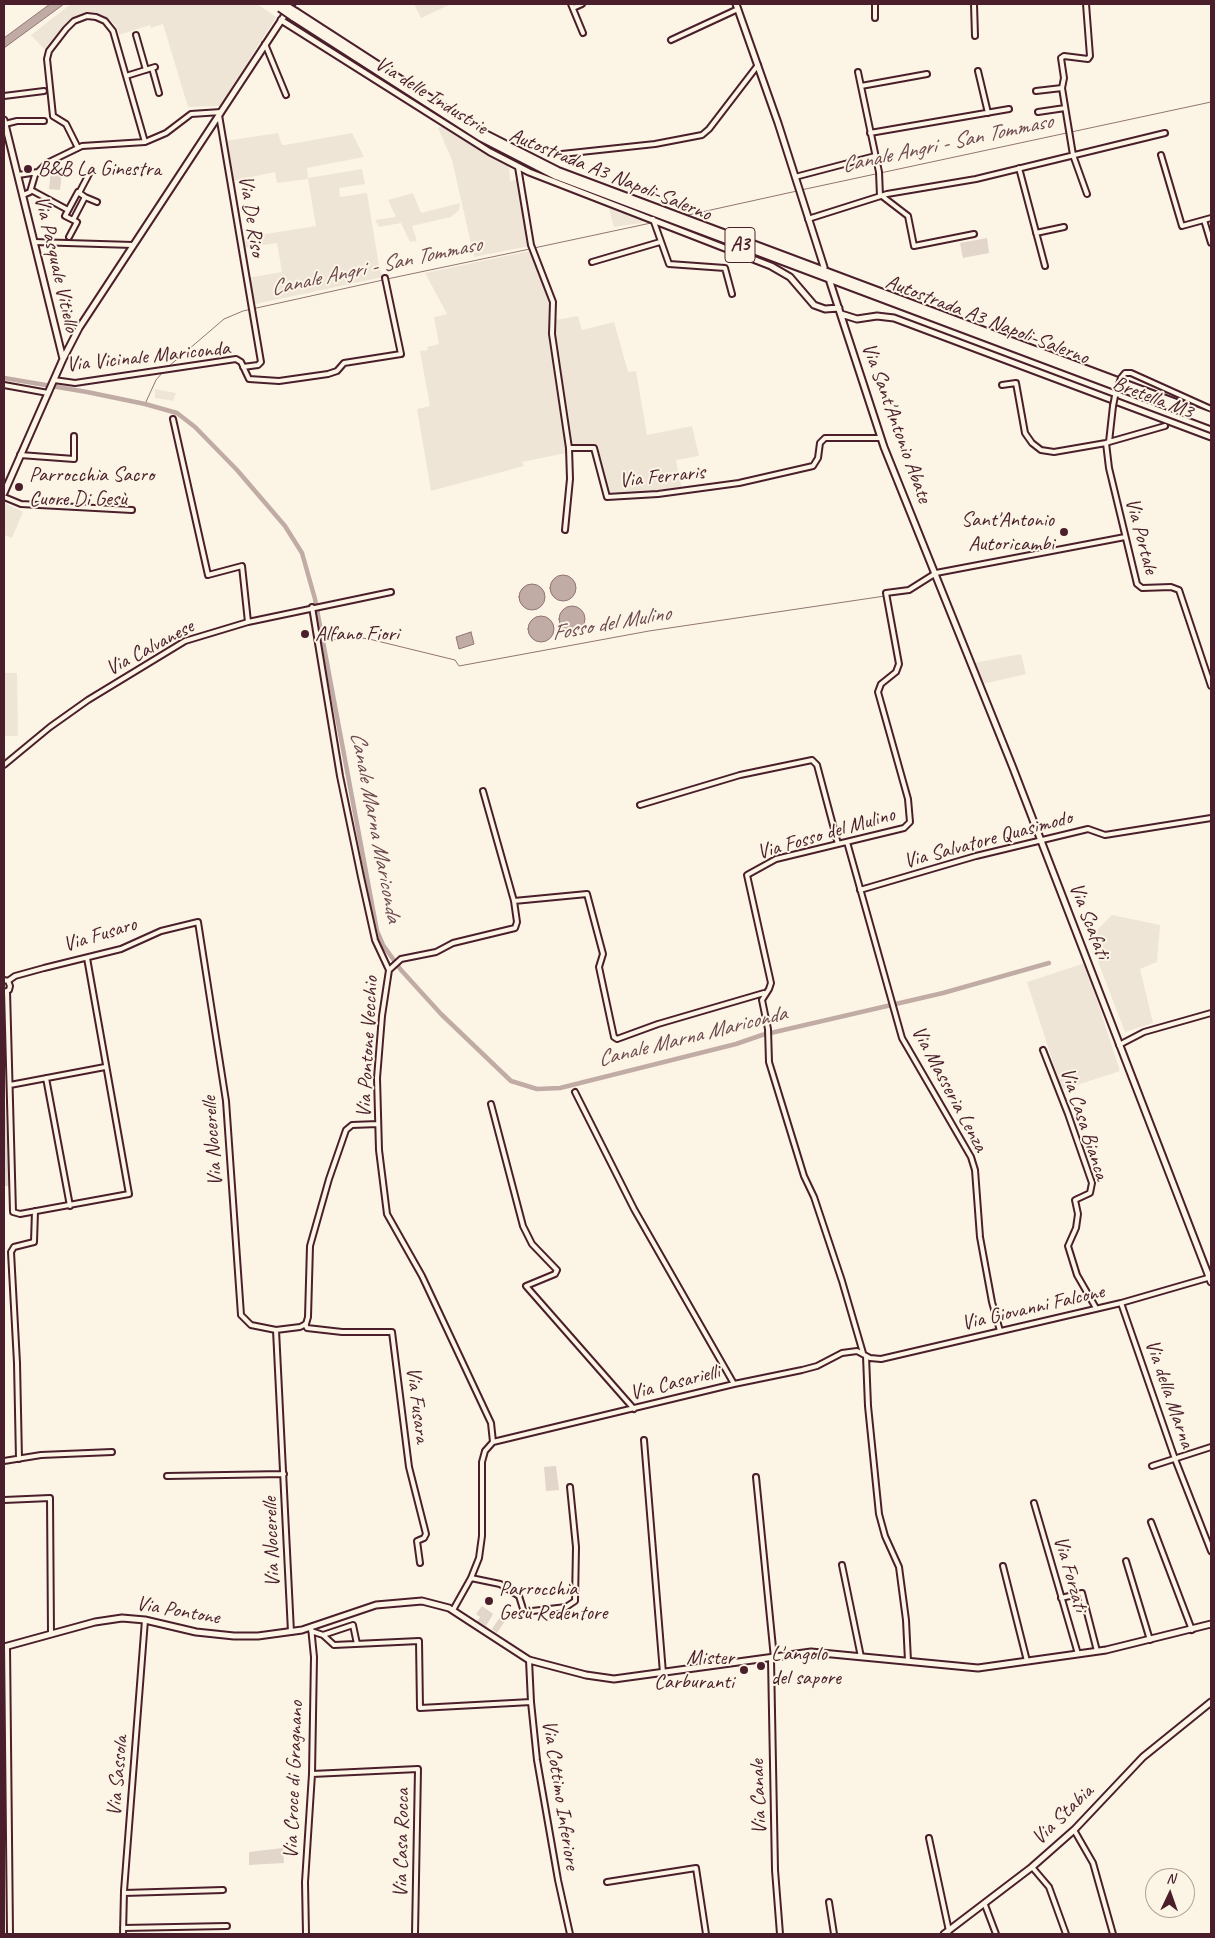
<!DOCTYPE html>
<html>
<head>
<meta charset="utf-8">
<style>
  body { margin:0 }
  #map { position:relative; width:1215px; height:1938px; overflow:hidden; background:#fcf5e5; font-family:Caveat,sans-serif }
  canvas { display:block }
  .frame { position:absolute; inset:0; border:5px solid #4a1f2b; pointer-events:none }
  .north { position:absolute; left:1145px; top:1868px; width:50px; height:50px; box-sizing:border-box; background:#fcf5e5; border:1px solid #b59f9b; border-radius:50%; rotate:3deg; font-size:14px; font-weight:700; line-height:20px; text-align:center; color:#4a1f2b }
  .north::after { content:''; display:block; margin:auto; width:18px; height:22px; background:#4a1f2b; clip-path:polygon(50% 0,100% 100%,50% 72%,0 100%) }
</style>
</head>
<body>
<div id="map">
<canvas width="1215" height="1938"></canvas>
<div class="frame"></div>
<div class="north">N</div>
</div>
<script>
const ctx = document.querySelector('canvas').getContext('2d');
ctx.lineJoin = 'round';
function paint(path, color) { ctx.fillStyle = color; ctx.fill(path, 'evenodd'); }
const shape = rows => new Path2D(rows.map(r => 'M' + r).join(''));
function trace(path, color, width, dash) { ctx.strokeStyle = color; ctx.lineWidth = width; ctx.lineCap = dash ? 'butt' : 'round'; ctx.setLineDash(dash || []); ctx.stroke(path); }
function write(font, color, halo, rows, align = 'center') {
  ctx.font = font + ' Caveat,sans-serif'; ctx.lineWidth = 4; ctx.setLineDash([]); ctx.textBaseline = 'middle'; ctx.strokeStyle = halo; ctx.fillStyle = color; for (const [text, x, y, turn = 0] of rows) {
    ctx.save(); ctx.translate(x, y); ctx.rotate((+turn || 0) * Math.PI / 180); ctx.textAlign = isNaN(turn) ? turn : align; if (halo) ctx.strokeText(text, 0, 0); ctx.fillText(text, 0, 0); ctx.restore();
  }
}
paint(shape([
  [71,4,257,4,276,17,220,106,188,107,163,24,151,28,150,25,119,35,115,24,102,15,94,12,82,14,67,23,46,51,31,35],
  [414,4,451,4,421,18],
  [442,126,509,166,510,181,518,179,530,246,474,257,452,160,438,128],
  [278,133,282,145,285,145,352,133,364,157,307,168,308,178,362,169,365,184,339,188,340,197,367,193,379,266,383,277,251,305,247,278,282,272,277,243,243,248,241,238,316,226,308,179,277,183,275,172,232,181,225,141],
  [413,193,421,213,460,203,459,210,451,217,412,226,417,241,410,242,401,223,379,227,375,220,396,217,388,200],
  [613,208,620,213,626,212,645,219,641,223,614,227,609,209],
  [530,251,550,304,550,344,566,453,522,462,524,466,431,491,417,409,430,406,420,351,428,350,427,347,439,344,434,317,447,314,425,273],
  [578,316,582,330,614,322,628,372,636,371,647,435,692,426,699,456,676,460,682,489,611,495,607,494,595,446,572,447,555,333,556,320],
  [155,389,176,393,173,401,155,398],
  [5,503,23,512,12,538,4,535],
  [1021,654,1026,674,983,684,974,663],
  [4,673,17,673,18,736,4,736],
  [1112,915,1160,925,1157,962,1140,969,1153,1023,1125,1032,1089,938],
  [1085,963,1120,1071,1062,1090,1027,982]
]), '#eee5d7');
paint(shape([
  [51,171,62,172,60,190,49,189],
  [987,238,989,253,963,258,960,243],
  [4,1078,9,1186,4,1186],
  [556,1466,559,1490,546,1491,544,1467],
  [482,1606,493,1614,486,1626,477,1622,480,1617,476,1614],
  [500,1617,505,1621,497,1633,492,1629],
  [283,1848,284,1863,249,1865,249,1852]
]), '#e2d5ca');
const water = shape([
  [50,4,64,4,4,48,4,38,50,4],
  '550 588a13 13 0 1 1 26 0a13 13 0 1 1-26 0Z',
  '519 597a13 13 0 1 1 26 0a13 13 0 1 1-26 0Z',
  '559 619a13 13 0 1 1 26 0a13 13 0 1 1-26 0Z',
  '528 629a13 13 0 1 1 26 0a13 13 0 1 1-26 0Z',
  [471,632,474,644,459,649,456,637,471,632]
]);
paint(water, '#c0aca5');
trace(water, '#917474', 1);
trace(shape([
  [801,190,1211,102],
  [688,215,797,191],
  [534,248,651,223],
  [387,279,530,249],
  [168,367,224,319,243,311,383,280],
  [145,404,156,380,163,372],
  [889,595,907,593],
  [325,641,354,637,369,639,455,660,459,666,649,631,885,596]
]), '#917474', 1);
trace(shape([
  [4,378,87,392,145,404,177,413,195,427,237,470,285,526,302,553,315,599,377,931,383,945,401,970,441,1014,511,1081,537,1089,560,1088,736,1044,762,1035,943,993,1049,963]
]), '#c0aca5', 4.5);
const street = shape([
  [571,4,583,33],
  [875,4,875,18],
  [974,4,975,36],
  [1086,4,1090,56,1088,59,1064,56,1061,58,1064,78,1062,88,1073,155,1087,194],
  [573,8,582,4],
  [136,35,146,70],
  [671,40,738,9],
  [265,44,286,95],
  [152,68,159,93],
  [978,71,988,113],
  [858,72,879,172,880,196],
  [126,76,155,67],
  [861,86,927,74],
  [1036,91,1062,88],
  [4,96,44,91],
  [1038,112,1065,108],
  [219,115,261,362,258,365,243,367],
  [5,124,17,121,44,121],
  [870,133,1009,109],
  [78,148,66,124,53,116,47,59,49,51,66,29,74,21,87,16,96,17,105,21,113,31,145,142],
  [562,154,655,144,702,135,709,129,758,65],
  [1161,155,1182,226,1211,218],
  [518,167,531,245,553,302,552,334,569,448,594,448,607,497,658,494,739,483,813,466,818,458,820,443,825,438,881,438],
  [1019,168,1045,266],
  [18,175,38,172],
  [795,177,875,156],
  [31,190,68,210],
  [78,192,85,197,73,220,65,216,78,192],
  [79,193,89,174],
  [23,195,30,192,35,175,47,163,82,146,145,142,166,133,191,114,221,112],
  [882,196,908,216,914,246,974,234],
  [85,197,97,202],
  [653,219,669,264,725,268,732,294],
  [808,219,887,194,976,179,1165,133],
  [1204,220,1211,243],
  [1036,233,1064,227],
  [69,237,77,222,73,220],
  [34,242,133,245],
  [592,262,660,242],
  [1121,378,1125,373,1131,373,1211,409],
  [54,380,75,383,236,359,241,362,249,379,279,381,328,374,337,371,344,363,401,354,385,278],
  [4,385,48,393],
  [1002,385,1016,383,1025,433,1032,443,1041,450,1054,452,1106,443],
  [1113,406,1109,442,1106,443,1109,468,1137,584,1142,588,1171,587,1179,590,1211,686],
  [173,419,208,575,242,566,248,622],
  [1109,442,1165,426],
  [20,455,74,459,74,436],
  [4,497,21,504,132,510],
  [565,530,570,479,569,448],
  [312,607,340,776,361,877,375,940,389,970,382,1016,377,1078,379,1150,387,1214,422,1276,491,1423,493,1442],
  [4,765,50,727,88,700,185,641,248,622,391,592],
  [483,791,514,901,587,894,603,954,599,967,614,1037,617,1039,658,1024,764,993],
  [640,805,740,775,812,760,817,765,838,844],
  [847,842,902,1038,971,1157,975,1170,980,1237,992,1302,1000,1331],
  [860,890,976,856,1088,829,1105,835,1211,818],
  [389,970,401,959,436,952,453,943,515,928,517,922,514,901],
  [4,980,8,981,10,986,9,990,4,992],
  [8,981,15,976,44,968,121,949,161,931,198,922,226,1101,241,1315,251,1325,276,1330,291,1632],
  [7,991,13,1212,20,1214,129,1194,87,958],
  [1119,1045,1144,1032,1211,1013],
  [1043,1050,1068,1114,1092,1183,1090,1193,1075,1200,1078,1214,1076,1228,1068,1246,1077,1275,1096,1308],
  [46,1078,70,1206],
  [10,1085,105,1067],
  [575,1092,634,1209,734,1384],
  [491,1104,523,1226,532,1244,557,1270,555,1274,526,1286,634,1409],
  [1121,1303,1175,1459,1211,1551],
  [305,1324,307,1328,342,1332,392,1332,409,1467,426,1534,424,1538,417,1541,420,1563],
  [276,1330,300,1327,306,1324,308,1317,310,1246,329,1179,346,1130,352,1125,378,1124],
  [863,1353,842,1281,814,1197,804,1176,769,1062,768,1029,762,1000,769,989,771,983,747,875,776,859,904,828,910,822,908,799,878,692,881,684,896,672,899,664,886,593,909,590,936,573,1125,537],
  [866,1356,868,1406,879,1514,885,1536,899,1567,906,1620,908,1661],
  [644,1440,663,1673],
  [493,1442,734,1384,802,1370,817,1366,842,1353,857,1351,870,1358,881,1359,1121,1303,1211,1277],
  [19,1459,17,1363,11,1252,14,1247,34,1242,35,1211],
  [4,1461,41,1455,112,1452],
  [1152,1466,1211,1447],
  [167,1476,284,1474],
  [756,1477,774,1658],
  [4,1500,50,1498,51,1634],
  [1034,1503,1078,1654],
  [1151,1522,1192,1630],
  [1126,1561,1150,1640],
  [842,1565,861,1657],
  [1003,1566,1027,1661],
  [471,1578,500,1584,519,1596,524,1612,566,1607,575,1601,576,1547,570,1487],
  [1061,1598,1082,1593,1097,1651],
  [453,1610,471,1578,479,1558,482,1536,482,1462,485,1451,493,1442],
  [311,1631,323,1635,334,1645,419,1641,420,1708,531,1702],
  [323,1635,353,1625,357,1644],
  [7,1646,10,1934],
  [771,1659,775,1870,780,1934],
  [529,1660,531,1702,537,1760,558,1880,570,1934],
  [312,1774,418,1769,415,1934],
  [1074,1830,1093,1863,1113,1934],
  [929,1838,949,1931],
  [1032,1867,1049,1887,1066,1934],
  [607,1882,696,1868,706,1934],
  [124,1893,223,1890],
  [829,1902,834,1934],
  [985,1905,996,1934],
  [123,1928,227,1926],
  [123,1934,124,1891,145,1620],
  [306,1934,305,1882,312,1774,314,1657,311,1627]
]);
const secondary = shape([
  [736,4,778,123,824,267],
  [281,20,490,152,529,172,771,266,790,277,814,305,825,309,839,308],
  [4,120,63,359],
  [830,282,884,447,1013,768,1211,1282],
  [841,314,857,319,877,316,894,318,1211,437],
  [4,493,63,359,79,328,292,4],
  [4,1647,95,1622,122,1618,145,1620,196,1632,234,1636,258,1636,302,1630,376,1605,422,1601,449,1608,529,1660,586,1675,614,1679,811,1652,978,1668,1106,1650,1211,1624],
  [944,1934,1032,1867,1074,1830,1143,1757,1211,1702]
]);
const highway = shape([
  [296,12,483,133,558,171,1211,416],
  [293,17,480,137,556,176,1211,422]
]);
trace(street, '#4a1f2b', 8);
trace(secondary, '#4a1f2b', 9);
trace(highway, '#4a1f2b', 10);
trace(street, '#fcf5e5', 4);
trace(secondary, '#fcf5e5', 5);
trace(highway, '#fcf5e5', 6);
const streetBridge = shape([
  [1117,390,1121,378],
  [1113,406,1115,396]
]);
const highwayBridge = shape([
  [283,4,296,12],
  [280,8,293,17]
]);
trace(streetBridge, '#4a1f2b', 8, []);
trace(highwayBridge, '#4a1f2b', 10, []);
trace(streetBridge, '#fcf5e5', 4);
trace(highwayBridge, '#fcf5e5', 6);
for (const [x, y, r, color] of [
  [28,169,5,"#4a1f2b"],
  [19,487,5,"#4a1f2b"],
  [1064,532,5,"#4a1f2b"],
  [305,634,5,"#4a1f2b"],
  [489,1601,5,"#4a1f2b"],
  [761,1666,5,"#4a1f2b"],
  [744,1670,5,"#4a1f2b"]
]) { const dot = new Path2D(); dot.arc(x, y, r, 0, 2 * Math.PI); ctx.fillStyle = color; ctx.fill(dot); trace(dot, '#fcf5e5', 2); }
for (const [x, y, w] of [
  [740,245,30]
]) { const box = new Path2D(); box.roundRect(x - w / 2, y - 17.5, w, 35, 4); ctx.fillStyle = '#fcf5e5'; ctx.fill(box); trace(box, '#4a1f2b', 1); }
write('bold 20px', '#4a1f2b', null, [
  ["A3",740,245]
]);
write('21px', '#4a1f2b', '#fcf5e5', [
  ["Via delle Industrie",431,96,32],
  ["Autostrada A3 Napoli-Salerno",610,175,22],
  ["Via De Riso",251,216,81],
  ["Via Pasquale Vitiello",56,264,77],
  ["Autostrada A3 Napoli-Salerno",987,320,21],
  ["Via Vicinale Mariconda",148,357,-6],
  ["Bretella M3",1153,398,21],
  ["Via Sant'Antonio Abate",896,423,70],
  ["Via Ferraris",662,477,-6],
  ["Via Portale",1141,536,75],
  ["Via Calvanese",150,648,-28],
  ["Via Fosso del Mulino",826,834,-16],
  ["Via Salvatore Quasimodo",988,840,-15],
  ["Via Scafati",1089,921,69],
  ["Via Fusaro",100,935,-17],
  ["Via Pontone Vecchio",368,1047,-87],
  ["Via Masseria Lenza",949,1089,62],
  ["Via Casa Bianca",1084,1124,72],
  ["Via Nocerelle",213,1141,-94],
  ["Via Giovanni Falcone",1033,1308,-13],
  ["Via Casarielli",675,1383,-14],
  ["Via della Marna",1169,1394,71],
  ["Via Fusara",417,1405,83],
  ["Via Nocerelle",272,1542,-92],
  ["Via Forzati",1070,1574,74],
  ["Via Pontone",178,1611,10],
  ["Via Sassola",118,1776,-85],
  ["Via Croce di Gragnano",294,1780,-88],
  ["Via Cottimo Inferiore",560,1795,81],
  ["Via Canale",759,1797,-92],
  ["Via Stabia",1063,1815,-44],
  ["Via Casa Rocca",402,1843,-89]
]);
write('21px', '#4a1f2b', '#fcf5e5', [
  ["B&B La Ginestra",38,169],
  ["Parrocchia Sacro",29,475],
  ["Cuore Di Gesù",29,499],
  ["Sant'Antonio",1054,520,"right"],
  ["Autoricambi",1054,544,"right"],
  ["Alfano Fiori",315,634],
  ["Parrocchia",499,1589],
  ["Gesù Redentore",499,1613],
  ["L'angolo",771,1654],
  ["del sapore",771,1678],
  ["Mister",734,1658,"right"],
  ["Carburanti",734,1682,"right"]
], 'left');
write('italic 22px', '#6d4950', '#fcf5e5', [
  ["Canale Angri - San Tommaso",947,144,-12],
  ["Canale Angri - San Tommaso",376,267,-12],
  ["Fosso del Mulino",611,624,-10],
  ["Canale Marna Mariconda",375,827,79],
  ["Canale Marna Mariconda",692,1037,-14]
]);
</script>
</body>
</html>
